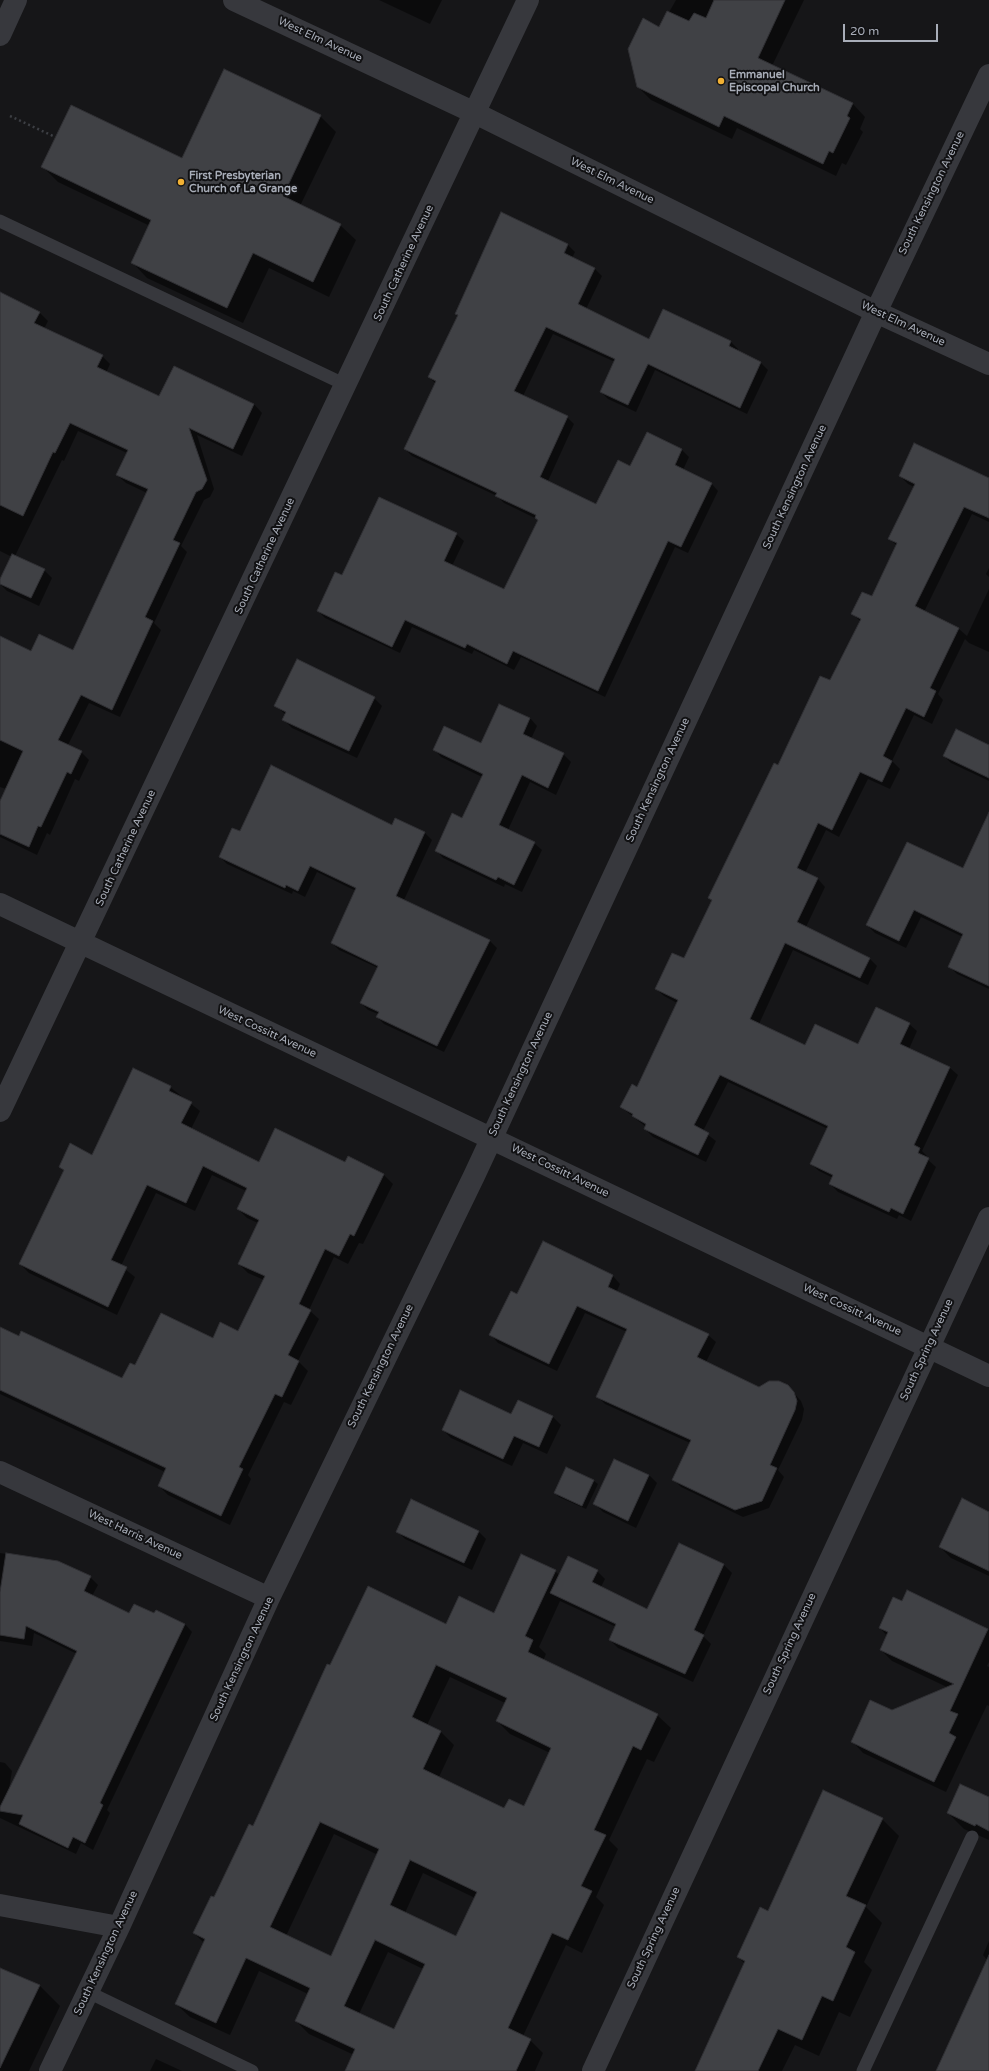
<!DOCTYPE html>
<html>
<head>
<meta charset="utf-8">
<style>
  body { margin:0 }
  #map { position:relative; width:989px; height:2071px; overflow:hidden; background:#161618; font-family:"Varela Round",sans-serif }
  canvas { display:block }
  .scale { position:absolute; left:843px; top:24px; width:95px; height:18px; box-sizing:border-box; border:2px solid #a8adb8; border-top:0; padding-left:5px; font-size:12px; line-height:14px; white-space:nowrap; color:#a8adb8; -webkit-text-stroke:3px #111113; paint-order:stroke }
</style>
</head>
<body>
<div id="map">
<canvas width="989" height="2071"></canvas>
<div class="scale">20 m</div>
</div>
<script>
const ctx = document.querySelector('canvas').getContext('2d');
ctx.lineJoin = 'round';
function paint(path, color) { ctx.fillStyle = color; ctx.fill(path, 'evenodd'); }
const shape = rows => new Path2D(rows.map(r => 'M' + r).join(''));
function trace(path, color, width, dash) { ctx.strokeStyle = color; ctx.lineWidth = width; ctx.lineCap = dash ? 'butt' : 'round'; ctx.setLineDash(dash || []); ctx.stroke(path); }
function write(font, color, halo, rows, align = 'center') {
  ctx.font = font + ' "Varela Round",sans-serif'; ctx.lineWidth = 4; ctx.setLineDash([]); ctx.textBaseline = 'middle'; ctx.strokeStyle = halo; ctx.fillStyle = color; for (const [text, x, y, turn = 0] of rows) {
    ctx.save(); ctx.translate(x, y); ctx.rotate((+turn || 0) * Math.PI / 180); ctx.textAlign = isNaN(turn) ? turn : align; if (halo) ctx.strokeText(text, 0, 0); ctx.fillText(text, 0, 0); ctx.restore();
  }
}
paint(shape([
  [379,0,442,0,430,24],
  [676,0,804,0,772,66,853,104,865,117,860,129,863,132,846,165,842,163,836,176,737,128,732,139,651,100,638,87,660,28],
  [225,70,320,116,336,132,300,206,340,225,356,240,329,297,269,268,243,323,147,278,132,262,150,226,58,182,43,167,182,160],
  [317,121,319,121,281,201,280,200],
  [502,213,568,245,575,252,572,258,595,269,602,276,586,309,650,340,664,310,731,342,738,349,737,351,761,363,768,370,747,414,655,370,636,412,608,399,601,392,615,362,553,334,523,396,567,417,574,424,548,481,597,505,631,467,647,433,682,450,689,457,683,470,711,483,718,491,688,553,675,547,605,697,521,657,514,670,474,650,472,654,412,627,400,653,325,618,318,611,343,576,456,534,464,541,452,566,504,590,539,520,504,503,497,496,412,456,405,449,436,384,429,377,458,316,456,314],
  [566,246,568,246,563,258,561,258],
  [0,293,39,312,48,321,44,329,102,356,110,364,106,373,159,398,174,367,254,404,262,413,242,456,197,435,214,489,210,497,204,500,181,546,187,552,154,623,161,630,120,717,89,703,68,745,81,752,89,760,79,781,75,779,50,835,47,833,37,855,0,837,0,803,6,789,0,787,0,638,31,653,73,652,147,493,126,483,117,475,127,453,78,431,64,461,62,460,15,556,44,570,52,578,39,606,7,591,0,584,12,557,0,551],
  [900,476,989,479,989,522,972,514,924,612,959,629,967,636,989,589,989,652,969,643,965,639,938,694,943,700,932,724,914,715,892,761,900,769,890,789,868,779,839,837,826,830,805,873,818,879,825,887,806,927,869,958,877,966,868,985,793,950,759,1024,806,1046,859,1045,909,1024,917,1031,909,1049,950,1068,958,1075,922,1151,927,1156,926,1158,936,1167,911,1221,899,1215,897,1219,838,1192,830,1184,833,1178,819,1171,811,1164,828,1129,728,1082,703,1131,716,1141,706,1162,653,1137,645,1129,646,1127,621,1107,637,1088,677,1003,664,996,656,989,685,960,712,901,709,898,779,767,831,682,861,622,853,614,872,597,897,546,889,538,914,487,908,484],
  [989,568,989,577,986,574],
  [374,698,382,706,357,758,292,728,284,720,286,715,276,706],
  [530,718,537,726,531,739,563,754,571,762,556,795,530,782,508,830,534,843,542,850,522,892,505,884,504,887,443,858,436,850,463,819,482,777,441,757,434,749,481,744],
  [989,746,989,781,951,763,944,756],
  [989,811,989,989,957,974,949,966,963,937,921,917,906,948,875,933,867,925,963,870],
  [396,820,425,833,432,840,404,900,490,941,497,948,444,1052,384,1024,377,1017,378,1014,368,1010,361,1003,378,968,339,950,332,943,356,891,317,872,305,897,293,891,292,894,227,864,220,857,241,832,393,826],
  [170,1087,200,1111,191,1129,260,1163,346,1163,384,1175,393,1184,363,1244,359,1243,348,1264,334,1257,309,1310,319,1319,298,1361,308,1371,291,1405,284,1402,248,1475,251,1479,230,1525,168,1495,159,1486,165,1472,0,1394,0,1328,123,1380,136,1367,213,1339,238,1332,264,1280,248,1273,239,1264,258,1223,247,1218,238,1209,246,1191,212,1175,195,1211,156,1193,121,1266,135,1277,117,1315,29,1273,20,1264,64,1171,60,1167,93,1156],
  [543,1243,613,1276,620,1284,616,1293,708,1335,716,1342,706,1362,759,1388,787,1385,801,1401,804,1409,802,1420,778,1470,784,1477,769,1508,743,1517,681,1487,673,1479,690,1443,605,1404,597,1396,627,1332,585,1313,557,1371,498,1343,491,1335,518,1296],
  [519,1402,553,1417,561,1425,547,1454,523,1443,512,1466,451,1438,443,1430,512,1416],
  [649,1475,657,1483,636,1528,603,1512,595,1504],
  [594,1481,598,1484,586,1509,559,1497,555,1493],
  [989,1513,989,1576,951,1558,940,1547],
  [397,1531,478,1531,486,1539,472,1570,405,1539],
  [679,1544,724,1565,732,1573,703,1636,711,1644,693,1682,618,1648,610,1640,616,1627,560,1601,539,1647,546,1654,543,1661,657,1715,671,1728,654,1762,647,1759,609,1840,618,1849,596,1897,604,1905,582,1953,566,1945,523,2036,530,2040,543,2053,535,2071,346,2071,354,2055,309,2034,296,2021,308,1994,259,1971,230,2035,190,2017,176,2004,204,1943,194,1933,253,1827,331,1666,446,1625,494,1614,555,1571,559,1575,597,1571,605,1579,601,1587,648,1610],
  [450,1677,505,1703,497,1721,510,1734,550,1753,524,1807,505,1810,439,1777,454,1745,441,1732,427,1725],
  [334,1834,378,1855,331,1957,286,1936],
  [423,1873,475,1898,456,1937,405,1913],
  [388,1952,423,1969,394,2031,359,2014],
  [0,1553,58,1562,90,1577,98,1585,92,1596,130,1614,154,1615,185,1624,192,1632,107,1810,110,1813,93,1850,81,1843,76,1854,0,1818,0,1762,5,1763,12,1771,9,1789,77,1654,34,1633,32,1646,0,1641],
  [907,1592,989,1630,989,1662,987,1666,989,1667,989,1706,987,1705,946,1792,863,1753,852,1741,892,1712,949,1688,892,1661,881,1650,887,1636,880,1628,902,1602],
  [989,1799,989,1840,964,1829,948,1813],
  [882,1819,899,1836,866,1907,882,1923,864,1962,872,1970,850,2017,839,2012,819,2056,795,2045,782,2071,696,2071,745,1964,738,1957,768,1912],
  [989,1941,989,2071,937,2071,987,1960,983,1955],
  [0,1983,40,1986,60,2006,29,2071,0,2071],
  [156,2059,182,2071,150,2071]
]), '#0007');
const building = shape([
  [714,0,785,0,758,58,853,103,847,116,850,118,833,153,829,151,823,164,724,116,719,127,637,87,628,49,643,18,659,27,667,11,689,21,694,13,706,18,714,0],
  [224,69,321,115,283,196,341,224,313,282,253,253,227,308,131,263,151,220,41,167,71,105,182,158,224,69],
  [501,212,568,244,564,253,595,268,578,304,649,339,663,309,731,341,729,346,761,362,740,408,648,364,628,405,600,392,615,359,546,327,514,391,568,416,540,477,596,504,618,460,630,466,647,432,682,449,675,465,712,483,681,547,668,541,598,691,513,651,507,664,467,644,465,648,405,620,392,647,317,611,335,572,342,575,379,497,457,533,444,561,504,589,538,520,535,518,536,515,495,496,497,493,404,449,436,381,428,377,458,315,455,314,501,212],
  [0,292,40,312,34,323,103,355,97,367,159,396,174,366,254,404,233,449,189,428,207,480,202,489,196,492,173,540,180,543,145,617,153,621,112,710,81,695,58,740,82,751,71,774,67,772,41,827,38,826,29,847,0,834,0,801,23,751,0,740,0,636,31,651,39,634,73,650,148,489,116,475,128,450,70,423,55,453,53,452,23,516,0,505,0,292],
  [914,443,989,478,989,518,964,507,915,606,959,628,930,688,936,691,924,717,906,708,883,756,892,761,882,782,860,772,832,830,818,823,797,868,818,878,797,922,870,958,860,978,785,943,750,1019,805,1045,815,1024,858,1044,876,1007,910,1023,900,1044,950,1067,914,1145,920,1148,918,1153,929,1158,903,1214,891,1208,889,1212,829,1184,833,1175,810,1164,828,1126,720,1075,694,1125,709,1133,698,1155,644,1129,646,1124,632,1116,633,1114,620,1107,632,1084,637,1087,678,1000,655,989,672,953,684,958,712,900,708,898,774,763,778,765,820,676,830,680,861,619,851,614,862,592,872,596,897,543,888,539,915,484,899,476,914,443],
  [12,554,45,569,31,598,0,584,0,579,12,554],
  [297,659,375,697,349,751,282,720,286,712,274,706,297,659],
  [499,704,530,718,523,734,564,753,548,788,522,775,499,825,535,842,514,885,498,877,496,880,435,851,452,813,462,818,483,774,433,750,444,726,481,743,499,704],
  [956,729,989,745,989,778,943,756,956,729],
  [271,765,392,825,395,818,425,832,396,896,490,940,437,1046,376,1017,379,1012,360,1003,378,966,331,943,356,888,310,866,298,891,286,885,285,888,219,857,232,828,240,831,271,765],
  [989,812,989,986,948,967,963,934,914,910,899,941,866,925,907,842,963,868,989,812],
  [133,1068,171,1086,169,1091,192,1102,181,1123,259,1162,275,1128,345,1162,348,1156,384,1174,354,1236,350,1234,339,1256,325,1249,299,1304,311,1310,288,1355,299,1361,282,1397,275,1394,239,1467,243,1469,221,1516,158,1486,166,1468,0,1390,0,1327,19,1336,21,1331,122,1378,130,1363,135,1365,161,1313,213,1338,220,1322,238,1331,265,1276,238,1264,259,1220,237,1209,247,1188,203,1166,186,1203,147,1185,111,1260,127,1267,108,1307,19,1264,64,1170,59,1167,70,1143,92,1155,133,1068],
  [543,1241,613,1275,608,1287,709,1334,697,1357,759,1387,769,1381,779,1381,788,1385,794,1392,797,1401,795,1410,770,1465,777,1468,762,1501,735,1510,672,1480,691,1440,596,1397,627,1329,577,1306,549,1364,489,1335,511,1291,517,1294,543,1241],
  [460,1390,511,1414,518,1400,553,1416,539,1447,514,1436,503,1459,442,1430,460,1390],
  [614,1459,649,1475,628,1521,593,1504,614,1459],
  [566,1467,594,1480,582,1506,554,1493,566,1467],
  [962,1498,989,1512,989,1571,939,1547,962,1498],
  [411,1499,479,1531,464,1563,396,1532,411,1499],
  [679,1543,724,1564,694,1630,704,1635,685,1674,609,1640,616,1624,550,1593,568,1556,598,1570,592,1582,647,1609,679,1543],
  [6,1553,58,1561,91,1576,84,1591,129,1613,134,1604,154,1613,156,1610,185,1624,100,1803,103,1805,85,1843,73,1837,68,1848,19,1824,23,1815,0,1811,0,1807,77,1651,26,1626,24,1639,0,1635,0,1592,6,1553],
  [521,1554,556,1570,525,1636,533,1640,528,1652,658,1714,641,1750,633,1746,594,1830,606,1835,581,1886,592,1891,568,1940,552,1933,508,2028,531,2039,516,2071,345,2071,355,2049,295,2021,310,1988,246,1958,216,2023,175,2004,205,1939,193,1933,211,1896,214,1897,249,1824,253,1826,327,1664,330,1665,368,1586,446,1624,459,1596,494,1613,521,1554],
  [436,1665,507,1698,496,1721,551,1748,524,1806,509,1799,504,1808,423,1769,441,1731,412,1717,436,1665],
  [320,1822,379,1849,331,1956,270,1927,320,1822],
  [410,1860,477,1892,456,1936,390,1905,410,1860],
  [375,1940,425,1964,394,2029,344,2006,375,1940],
  [907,1590,988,1629,950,1711,958,1714,949,1733,956,1737,934,1782,851,1742,870,1700,892,1710,954,1684,880,1650,888,1632,879,1628,893,1597,902,1601,907,1590],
  [960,1784,989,1797,989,1831,976,1824,975,1826,947,1813,960,1784],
  [823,1790,883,1818,846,1896,866,1905,846,1947,855,1952,833,2001,822,1996,802,2040,778,2029,758,2071,695,2071,745,1961,737,1957,760,1907,768,1911,823,1790],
  [989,1955,989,2071,936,2071,989,1955],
  [0,1968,40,1985,0,2068,0,1968]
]);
paint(building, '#404145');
trace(building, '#303034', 1);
trace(shape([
  [10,116,53,136]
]), '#3d3f44', 2.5, [2, 3]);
trace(shape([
  [0,221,346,385],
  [88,1992,252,2071],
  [863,2071,972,1837]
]), '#37383d', 13);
trace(shape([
  [234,0,475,113,876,312,989,364],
  [0,35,16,0],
  [0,904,989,1376],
  [0,1111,528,0],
  [0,1472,269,1598],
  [0,1905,119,1927],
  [50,2071,119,1927,269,1598,474,1176,876,312,989,75],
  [593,2071,989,1218]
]), '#37383d', 22);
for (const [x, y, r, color] of [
  [721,81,4,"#f2b134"],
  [181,182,4,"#f2b134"]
]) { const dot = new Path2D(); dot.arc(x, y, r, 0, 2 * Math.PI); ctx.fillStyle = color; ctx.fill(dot); trace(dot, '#111113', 1.5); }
write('11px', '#a8adb8', '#111113', [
  ["West Elm Avenue",320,40,25],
  ["West Elm Avenue",612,181,26],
  ["South Kensington Avenue",932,193,-64],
  ["South Catherine Avenue",404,263,-65],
  ["West Elm Avenue",903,324,25],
  ["South Kensington Avenue",795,487,-65],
  ["South Catherine Avenue",265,556,-65],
  ["South Kensington Avenue",658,780,-65],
  ["South Catherine Avenue",126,848,-65],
  ["West Cossitt Avenue",267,1032,25],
  ["South Kensington Avenue",521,1074,-65],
  ["West Cossitt Avenue",560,1171,26],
  ["West Cossitt Avenue",852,1310,25],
  ["South Spring Avenue",927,1350,-65],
  ["South Kensington Avenue",381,1366,-64],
  ["West Harris Avenue",135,1535,25],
  ["South Spring Avenue",790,1644,-65],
  ["South Kensington Avenue",242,1659,-65],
  ["South Spring Avenue",654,1938,-65],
  ["South Kensington Avenue",106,1953,-65]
]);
write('bold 11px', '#a8adb8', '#111113', [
  ["Emmanuel",729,75],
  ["Episcopal Church",729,88],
  ["First Presbyterian",189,176],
  ["Church of La Grange",189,189]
], 'left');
</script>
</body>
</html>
